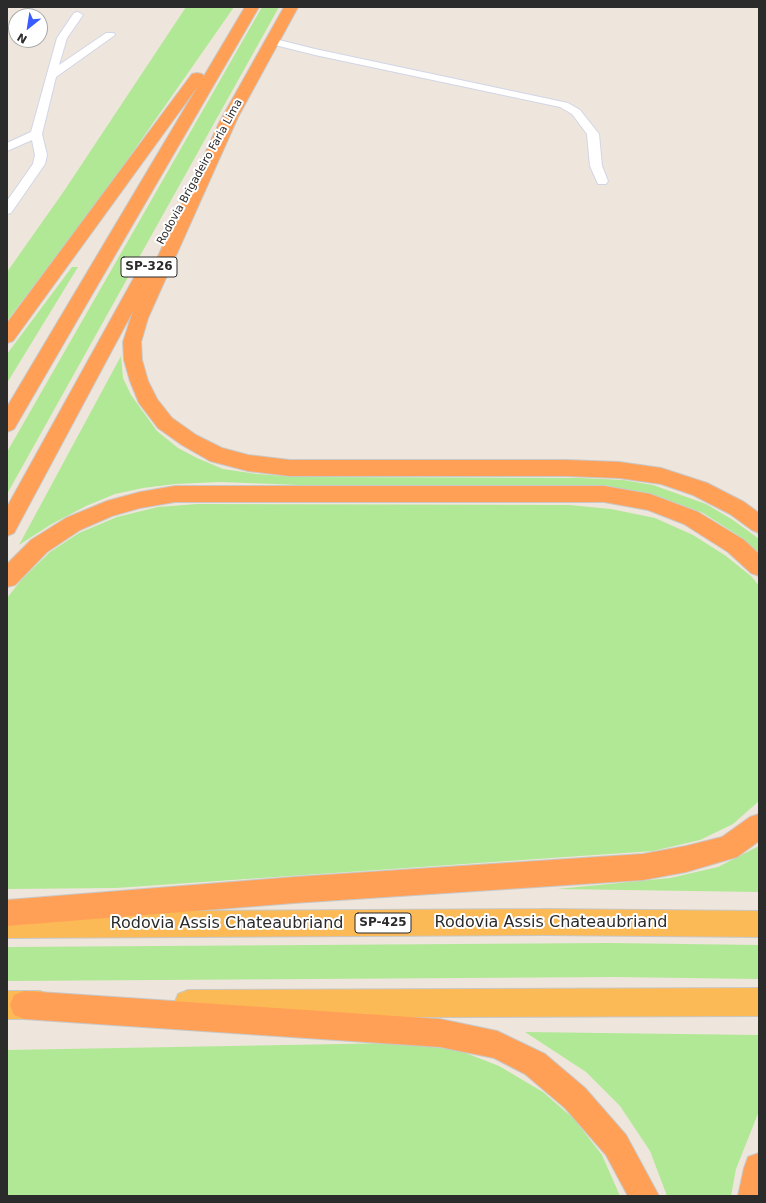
<!DOCTYPE html>
<html>
<head>
<meta charset="utf-8">
<style>
  body { margin:0 }
  #map { position:relative; width:766px; height:1203px; overflow:hidden; background:#eee6dc; font-family:"DejaVu Sans",sans-serif }
  canvas { display:block }
  .frame { position:absolute; inset:0; border:8px solid #2b2b2b; pointer-events:none }
  .north { position:absolute; left:8px; top:8px; width:40px; height:40px; box-sizing:border-box; background:#fff; border:1px solid #aaa; border-radius:50%; rotate:210deg; font-size:11px; font-weight:700; line-height:16px; text-align:center; color:#2b2b2b }
  .north::after { content:''; display:block; margin:auto; width:14px; height:18px; background:#385cff; clip-path:polygon(50% 0,100% 100%,50% 72%,0 100%) }
</style>
</head>
<body>
<div id="map">
<canvas width="766" height="1203"></canvas>
<div class="frame"></div>
<div class="north">N</div>
</div>
<script>
const ctx = document.querySelector('canvas').getContext('2d');
ctx.lineJoin = 'round';
function paint(path, color) { ctx.fillStyle = color; ctx.fill(path, 'evenodd'); }
const shape = rows => new Path2D(rows.map(r => 'M' + r).join(''));
function trace(path, color, width, dash) { ctx.strokeStyle = color; ctx.lineWidth = width; ctx.lineCap = dash ? 'butt' : 'round'; ctx.setLineDash(dash || []); ctx.stroke(path); }
function write(font, color, halo, rows, align = 'center') {
  ctx.font = font + ' "DejaVu Sans",sans-serif'; ctx.lineWidth = 4; ctx.setLineDash([]); ctx.textBaseline = 'middle'; ctx.strokeStyle = halo; ctx.fillStyle = color; for (const [text, x, y, turn = 0] of rows) {
    ctx.save(); ctx.translate(x, y); ctx.rotate((+turn || 0) * Math.PI / 180); ctx.textAlign = isNaN(turn) ? turn : align; if (halo) ctx.strokeText(text, 0, 0); ctx.fillText(text, 0, 0); ctx.restore();
  }
}
paint(shape([
  [186,7,234,7,107,189,7,321,7,272,64,191],
  [262,7,279,7,7,494,7,452],
  [72,267,78,267,7,383,7,354],
  [121,356,123,378,131,395,157,431,178,448,197,458,223,469,257,474,297,477,580,478,623,480,653,485,706,504,733,520,759,539,759,553,736,534,703,513,668,500,628,490,581,486,299,485,220,482,175,484,143,488,115,494,86,506,50,525,19,545],
  [197,504,569,505,611,509,655,518,693,535,726,556,752,577,759,586,759,801,733,824,700,840,653,851,116,888,7,889,7,598,22,579,50,552,79,533,117,517,158,507],
  [759,846,759,892,557,889,670,878,718,867],
  [609,943,759,945,759,979,614,977,7,981,7,947],
  [525,1032,759,1035,759,1111,736,1169,731,1196,667,1196,650,1151,620,1106,586,1072],
  [397,1043,458,1050,499,1066,543,1092,574,1119,602,1155,620,1196,7,1196,7,1050]
]), '#b1e895');
const service = shape([
  [78,12,83,15,67,38,59,65,106,33,114,33,115,35,56,77,42,134,47,155,45,164,11,213,7,214,7,201,33,164,35,155,32,140,7,151,7,143,31,132,57,38,74,13,78,12],
  [271,38,315,49,568,103,580,110,599,134,602,166,608,181,606,184,598,184,590,166,587,134,572,114,560,107,315,55,267,43,266,41,267,39,271,38]
]);
const trunk = shape([
  [542,909,759,911,759,937,542,935,7,938,7,912,542,909],
  [759,988,759,1016,188,1018,178,1014,174,1004,178,994,188,990,759,988],
  [7,991,40,991,50,995,54,1005,50,1015,40,1019,7,1019,7,991]
]);
const motorway = shape([
  [245,7,259,7,14,429,7,432,7,407,198,86,13,341,7,343,7,323,192,74,197,73,202,74,204,76,245,7],
  [284,7,298,7,238,117,148,318,141,342,142,360,148,381,157,399,172,418,196,435,222,448,248,455,290,460,566,460,619,462,661,468,707,483,744,502,759,513,759,533,752,530,730,514,693,495,661,484,619,478,566,476,290,476,248,471,210,461,182,445,158,428,139,403,130,381,124,360,123,342,133,311,14,533,7,536,7,507,136,274,142,272,148,274,149,276,219,123,284,7],
  [175,486,604,486,650,494,698,512,744,540,759,554,759,576,751,573,728,552,684,524,648,510,604,502,175,502,140,508,112,516,80,530,47,552,15,585,7,587,7,564,31,540,66,518,107,501,140,492,175,486],
  [759,814,759,841,737,857,686,872,643,880,294,903,7,926,7,900,294,877,643,854,686,846,722,837,750,817,759,814],
  [24,991,440,1019,497,1031,545,1054,585,1088,626,1135,659,1196,628,1196,606,1155,565,1108,525,1074,494,1058,440,1047,24,1019,14,1015,10,1005,14,995,24,991],
  [759,1153,759,1196,738,1196,744,1168,748,1157,759,1153]
]);
trace(service, '#d1d5e5', 2);
trace(trunk, '#c8c8c8', 2);
trace(motorway, '#c8c8c8', 2);
paint(service, '#fff');
paint(trunk, '#fcba56');
paint(motorway, '#ffa056');
write('11px', '#2b2b2b', '#fff', [
  ["Rodovia Brigadeiro Faria Lima",200,172,-61]
]);
for (const [x, y, w] of [
  [149,267,56],
  [383,923,56]
]) { const box = new Path2D(); box.roundRect(x - w / 2, y - 10, w, 20, 3); ctx.fillStyle = '#fff'; ctx.fill(box); trace(box, '#2b2b2b', 1); }
write('bold 12px', '#2b2b2b', null, [
  ["SP-326",149,267],
  ["SP-425",383,923]
]);
write('16px', '#2b2b2b', '#fff', [
  ["Rodovia Assis Chateaubriand",551,923],
  ["Rodovia Assis Chateaubriand",227,924]
]);
</script>
</body>
</html>
